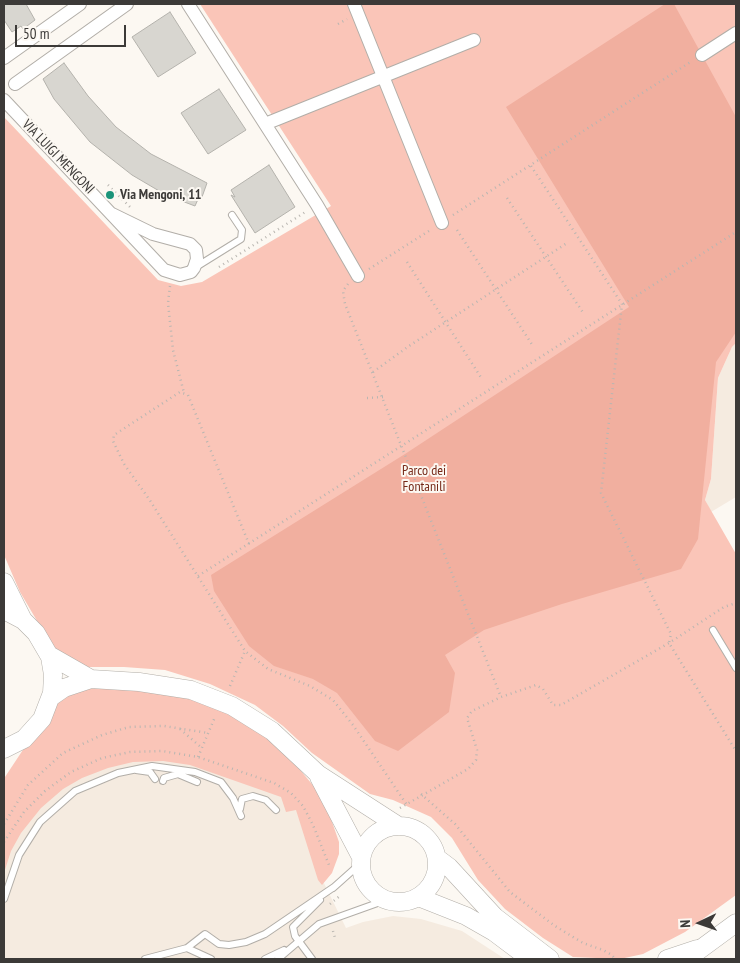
<!DOCTYPE html>
<html>
<head>
<meta charset="utf-8">
<style>
  body { margin:0 }
  #map { position:relative; width:740px; height:963px; overflow:hidden; background:#fcf8f2; font-family:"PT Sans Narrow",sans-serif }
  canvas { display:block }
  .frame { position:absolute; inset:0; border:5px solid #3c3a38; pointer-events:none }
  .north { position:absolute; left:675px; top:898px; width:50px; height:50px; -webkit-text-stroke:4px #fcf8f2; paint-order:stroke; rotate:267deg; font-size:14px; font-weight:700; line-height:20px; text-align:center; color:#3c3a38 }
  .north::after { content:''; display:block; margin:auto; width:18px; height:22px; background:#3c3a38; clip-path:polygon(50% 0,100% 100%,50% 72%,0 100%) }
  .scale { position:absolute; left:15px; top:25px; width:111px; height:22px; box-sizing:border-box; border:2px solid #3c3a38; border-top:0; padding-left:6px; font-size:15px; line-height:18px; white-space:nowrap; color:#3c3a38; -webkit-text-stroke:4px #fcf8f2; paint-order:stroke }
</style>
</head>
<body>
<div id="map">
<canvas width="740" height="963"></canvas>
<div class="frame"></div>
<div class="north">N</div>
<div class="scale">50 m</div>
</div>
<script>
const ctx = document.querySelector('canvas').getContext('2d');
ctx.lineJoin = 'round';
function paint(path, color) { ctx.fillStyle = color; ctx.fill(path, 'evenodd'); }
const shape = rows => new Path2D(rows.map(r => 'M' + r).join(''));
function trace(path, color, width, dash) { ctx.strokeStyle = color; ctx.lineWidth = width; ctx.lineCap = dash ? 'butt' : 'round'; ctx.setLineDash(dash || []); ctx.stroke(path); }
function write(font, color, halo, rows, align = 'center') {
  ctx.font = font + ' "PT Sans Narrow",sans-serif'; ctx.lineWidth = 4; ctx.setLineDash([]); ctx.textBaseline = 'middle'; ctx.strokeStyle = halo; ctx.fillStyle = color; for (const [text, x, y, turn = 0] of rows) {
    ctx.save(); ctx.translate(x, y); ctx.rotate((+turn || 0) * Math.PI / 180); ctx.textAlign = isNaN(turn) ? turn : align; if (halo) ctx.strokeText(text, 0, 0); ctx.fillText(text, 0, 0); ctx.restore();
  }
}
paint(shape([
  [736,343,736,497,711,512,705,500,711,479,718,378,732,347],
  [155,759,189,762,279,793,297,809,320,875,346,928,363,922,393,916,421,919,462,931,505,959,4,959,4,867,12,844,33,813,58,788,93,770,125,761]
]), '#f5ebe0');
paint(shape([
  [200,4,736,4,736,343,732,347,718,378,711,479,705,500,736,554,736,895,685,932,643,954,620,959,573,957,543,938,505,909,478,880,452,838,431,817,393,800,370,794,312,753,283,726,255,705,210,684,165,670,124,667,88,667,53,648,20,592,4,555,4,117,158,280,181,286,202,282,331,206],
  [85,686,161,690,206,703,253,727,290,758,317,790,331,819,339,842,339,854,332,873,322,885,318,880,296,810,286,812,281,797,190,765,163,761,133,762,108,768,82,778,63,789,41,808,21,833,11,851,4,873,5,777,54,703]
]), '#fac5b8');
paint(shape([
  [665,4,674,4,736,117,736,332,716,362,698,539,681,569,562,604,484,630,445,655,455,673,449,712,398,751,375,741,337,693,313,679,274,666,249,646,214,591,211,575,405,454,629,307,506,107]
]), '#f1af9f');
const building = shape([
  [4,4,26,4,35,20,23,29,21,26,12,32,4,20,4,4],
  [170,12,196,53,158,77,132,37,170,12],
  [64,63,88,96,116,127,151,154,207,183,202,197,199,197,195,206,166,195,132,175,90,142,54,99,43,79,64,63],
  [219,89,246,130,208,154,181,113,219,89],
  [269,165,295,207,255,233,231,195,235,197,231,190,269,165]
]);
paint(building, '#d8d6d0');
trace(building, '#b4b2ac', 1);
const lane = shape([
  [196,267,241,239,242,230,232,215],
  [713,630,736,668],
  [136,770,150,772,155,779],
  [163,781,164,778,178,774,197,782],
  [240,809,242,799,253,796,266,800,276,810],
  [333,888,361,863],
  [4,899,19,855,40,822,75,791,118,773,152,766,195,772,221,782,233,798,241,816],
  [187,948,211,959],
  [145,959,187,948,205,934,219,944,229,945,246,942,265,934,334,887],
  [265,959,284,950],
  [278,959,319,924,386,900],
  [312,959,295,936,293,927,320,900]
]);
const street = shape([
  [188,4,317,205,358,276],
  [354,4,442,223],
  [702,55,736,33],
  [4,58,80,4],
  [15,84,127,4],
  [4,100,164,270,180,275,191,272,194,268,197,259,196,250,190,244,153,234,112,214],
  [265,124,474,40]
]);
const secondary = shape([
  [4,582,23,620],
  [4,610,23,620,36,633,50,657,53,675,52,693,42,719,24,739,4,749],
  [49,655,91,679,139,682,191,690,232,706,272,731,318,774,397,825],
  [51,697,64,688,91,679],
  [319,777,361,857],
  '361 864a38 38 0 1 1 76 0a38 38 0 1 1-76 0Z',
  [437,858,449,867,495,917,550,959],
  [418,897,466,916,494,932,530,959],
  [667,959,697,949],
  [687,959,736,923]
]);
trace(lane, '#b2aea8', 8);
trace(street, '#b2aea8', 14);
trace(secondary, '#b2aea8', 19);
trace(shape([
  [338,24,347,19],
  [531,166,622,304,601,493,671,634,669,643,736,751],
  [108,185,131,208],
  [507,198,584,314],
  [453,215,692,61],
  [457,230,533,346],
  [407,262,482,379],
  [219,267,307,211],
  [369,269,432,229],
  [348,284,343,291,345,304,501,697],
  [170,286,168,303,173,350,184,393],
  [373,372,409,346,567,243],
  [367,398,383,397],
  [249,544,188,395,180,392,114,435,113,441,124,464,149,499,245,651,268,669,310,686,333,700,353,725,407,805],
  [198,576,736,232],
  [230,686,245,651],
  [180,729,202,748],
  [198,757,215,717],
  [421,794,455,824,510,892,555,926,583,943,603,950,612,955,615,959],
  [400,808,468,769,476,760,477,750,467,718,472,711,501,697,536,685,543,689,553,705,561,705,669,643,724,607,736,603],
  [4,824,28,785,63,753,102,735,129,727,164,726,208,733],
  [4,842,24,812,45,791,71,772,102,758,130,752,162,751,198,757,274,783,291,793,303,806,313,825,329,865],
  [330,904,341,895],
  [333,931,335,938]
]), '#b9b6b1', 2.5, [1, 4]);
trace(lane, '#fff', 6);
trace(street, '#fff', 12);
trace(secondary, '#fff', 18);
for (const [x, y, r, color] of [
  [110,195,5,"#1b947a"]
]) { const dot = new Path2D(); dot.arc(x, y, r, 0, 2 * Math.PI); ctx.fillStyle = color; ctx.fill(dot); trace(dot, '#fcf8f2', 2); }
write('14px', '#3c3a38', '#fcf8f2', [
  ["VIA LUIGI MENGONI",58,157,46]
]);
write('bold 14px', '#3c3a38', '#fcf8f2', [
  ["Via Mengoni, 11",120,195]
], 'left');
write('14px', '#762918', '#fcf8f2', [
  ["Parco dei",424,471],
  ["Fontanili",424,487]
]);
</script>
</body>
</html>
